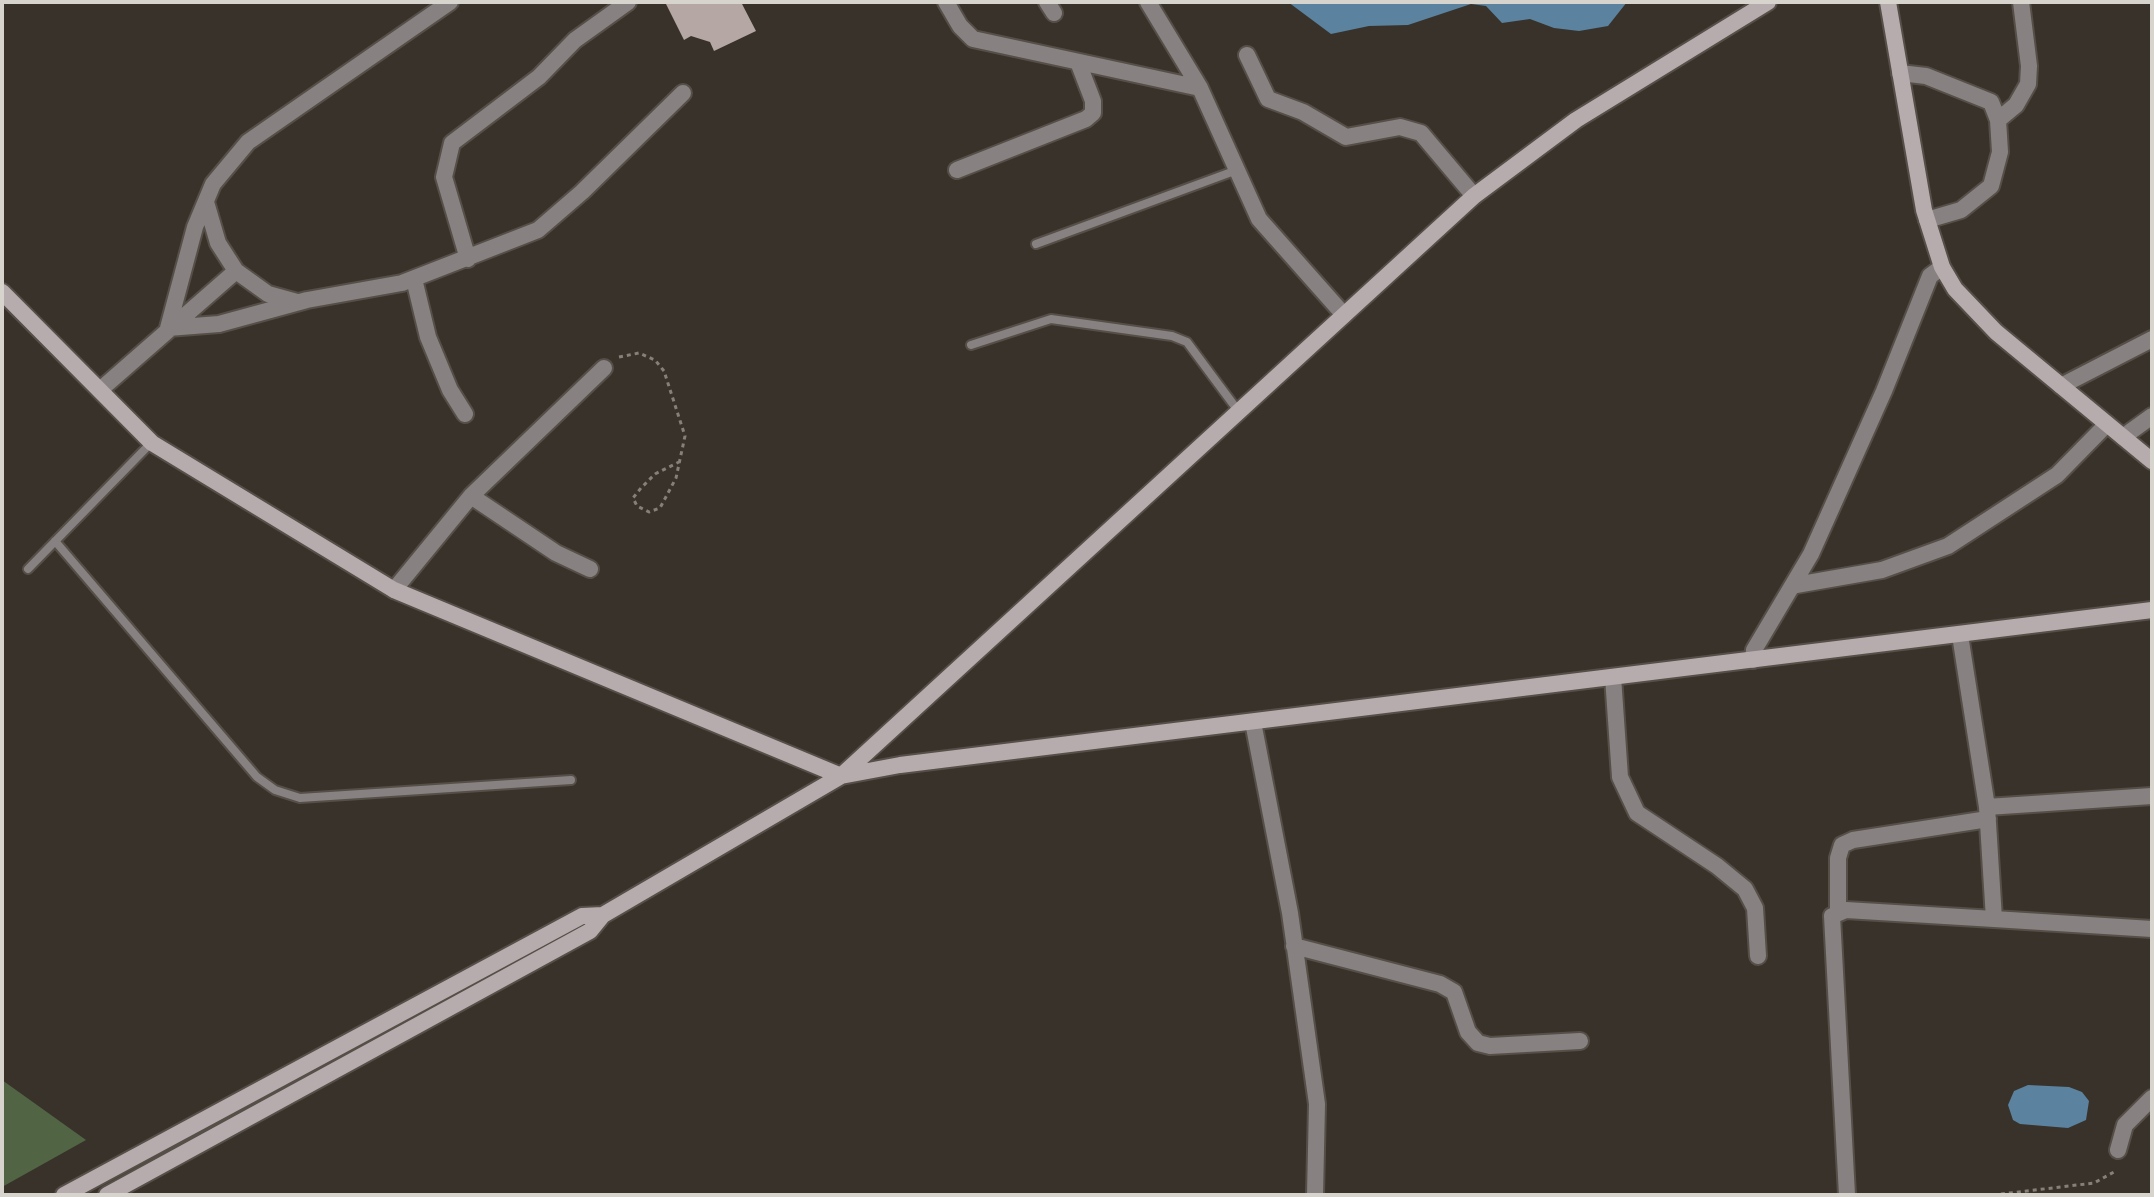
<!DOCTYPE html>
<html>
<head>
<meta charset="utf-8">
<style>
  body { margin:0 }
  #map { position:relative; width:2154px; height:1197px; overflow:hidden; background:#39322a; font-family:"Noto Serif",serif }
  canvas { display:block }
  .frame { position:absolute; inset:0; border:4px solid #d7d3cd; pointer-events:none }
</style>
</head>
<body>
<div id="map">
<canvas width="2154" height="1197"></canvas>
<div class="frame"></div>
</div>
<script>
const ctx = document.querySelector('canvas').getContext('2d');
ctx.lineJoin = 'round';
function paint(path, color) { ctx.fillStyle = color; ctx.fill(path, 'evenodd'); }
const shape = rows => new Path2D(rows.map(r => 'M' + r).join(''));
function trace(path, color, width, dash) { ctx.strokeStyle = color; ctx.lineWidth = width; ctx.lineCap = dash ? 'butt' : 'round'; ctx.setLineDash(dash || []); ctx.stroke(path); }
paint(shape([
  [2,1080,86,1140,2,1187]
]), '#516545');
paint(shape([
  [1288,2,1627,2,1608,26,1579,31,1554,28,1530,19,1502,23,1486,6,1471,4,1408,25,1369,26,1331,34],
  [2028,1085,2069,1087,2082,1092,2089,1101,2086,1120,2068,1128,2020,1124,2013,1120,2008,1105,2014,1091]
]), '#5b829f');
paint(shape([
  [665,2,741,2,756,31,714,51,710,42,691,36,684,40]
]), '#b5a7a3');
const lane = shape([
  [1036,244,1237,170],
  [971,345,1051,319,1172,336,1187,342,1239,412],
  [55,541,257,777,275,790,300,798,571,780],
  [28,569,151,443]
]);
const street = shape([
  [450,2,248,142,213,184,195,227,168,328,219,324,307,300,402,283,538,230,582,192,683,93],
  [946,2,960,26,973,39,1200,88],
  [1047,2,1054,13],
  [1148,2,1200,88,1259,219,1344,315],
  [1247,55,1268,99,1303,112,1346,137,1400,127,1421,133,1474,196],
  [1900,73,1926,76,1991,102,1998,120,2000,152,1991,186,1961,210,1927,220],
  [1998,120,2016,105,2028,84,2029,66,2021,2],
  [957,170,1086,119,1093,113,1093,101,1078,62],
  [206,202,218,243,236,271,268,294,297,302],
  [468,259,444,177,452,143,539,77,575,40,628,2],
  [414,279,428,337,450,390,465,414],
  [2061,386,2152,339],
  [100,390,236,271],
  [2123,437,2152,416],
  [471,496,556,553,590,569],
  [1796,585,1882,570,1948,546,2057,475,2107,424],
  [394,590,471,496,604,368],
  [1753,660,1754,650,1811,554,1884,391,1930,276,1942,267],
  [1613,677,1620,777,1637,813,1717,866,1745,889,1755,908,1758,956],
  [1253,722,1290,913,1317,1104,1315,1195],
  [1987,807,2152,796],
  [1838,910,1838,858,1842,845,1853,840,1988,819],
  [1994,919,2152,929],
  [1294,946,1440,984,1454,992,1468,1032,1478,1043,1490,1046,1580,1041],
  [2118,1150,2125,1125,2152,1098],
  [1847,1195,1832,916,1846,910,1994,919,1987,807,1960,635]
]);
const secondary = shape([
  [1888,2,1924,210,1942,267,1955,289,1996,332,2152,461],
  [2,292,152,443,394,590,841,776,900,765,2152,610],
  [64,1195,582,916,603,915],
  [107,1195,590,931,603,915,841,776,1474,196,1576,120,1768,2]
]);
trace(lane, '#554f47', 12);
trace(street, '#554f47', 20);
trace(secondary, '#554f47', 20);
trace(shape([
  [619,357,639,353,655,360,664,371,685,436,676,478,660,508,649,512,637,506,633,498,641,488,655,474,679,462],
  [1993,1195,2094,1183,2114,1172]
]), '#868079', 3, [4, 4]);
trace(lane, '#878182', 8);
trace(street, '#878182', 16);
trace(secondary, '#b6acae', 16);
</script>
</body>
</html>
